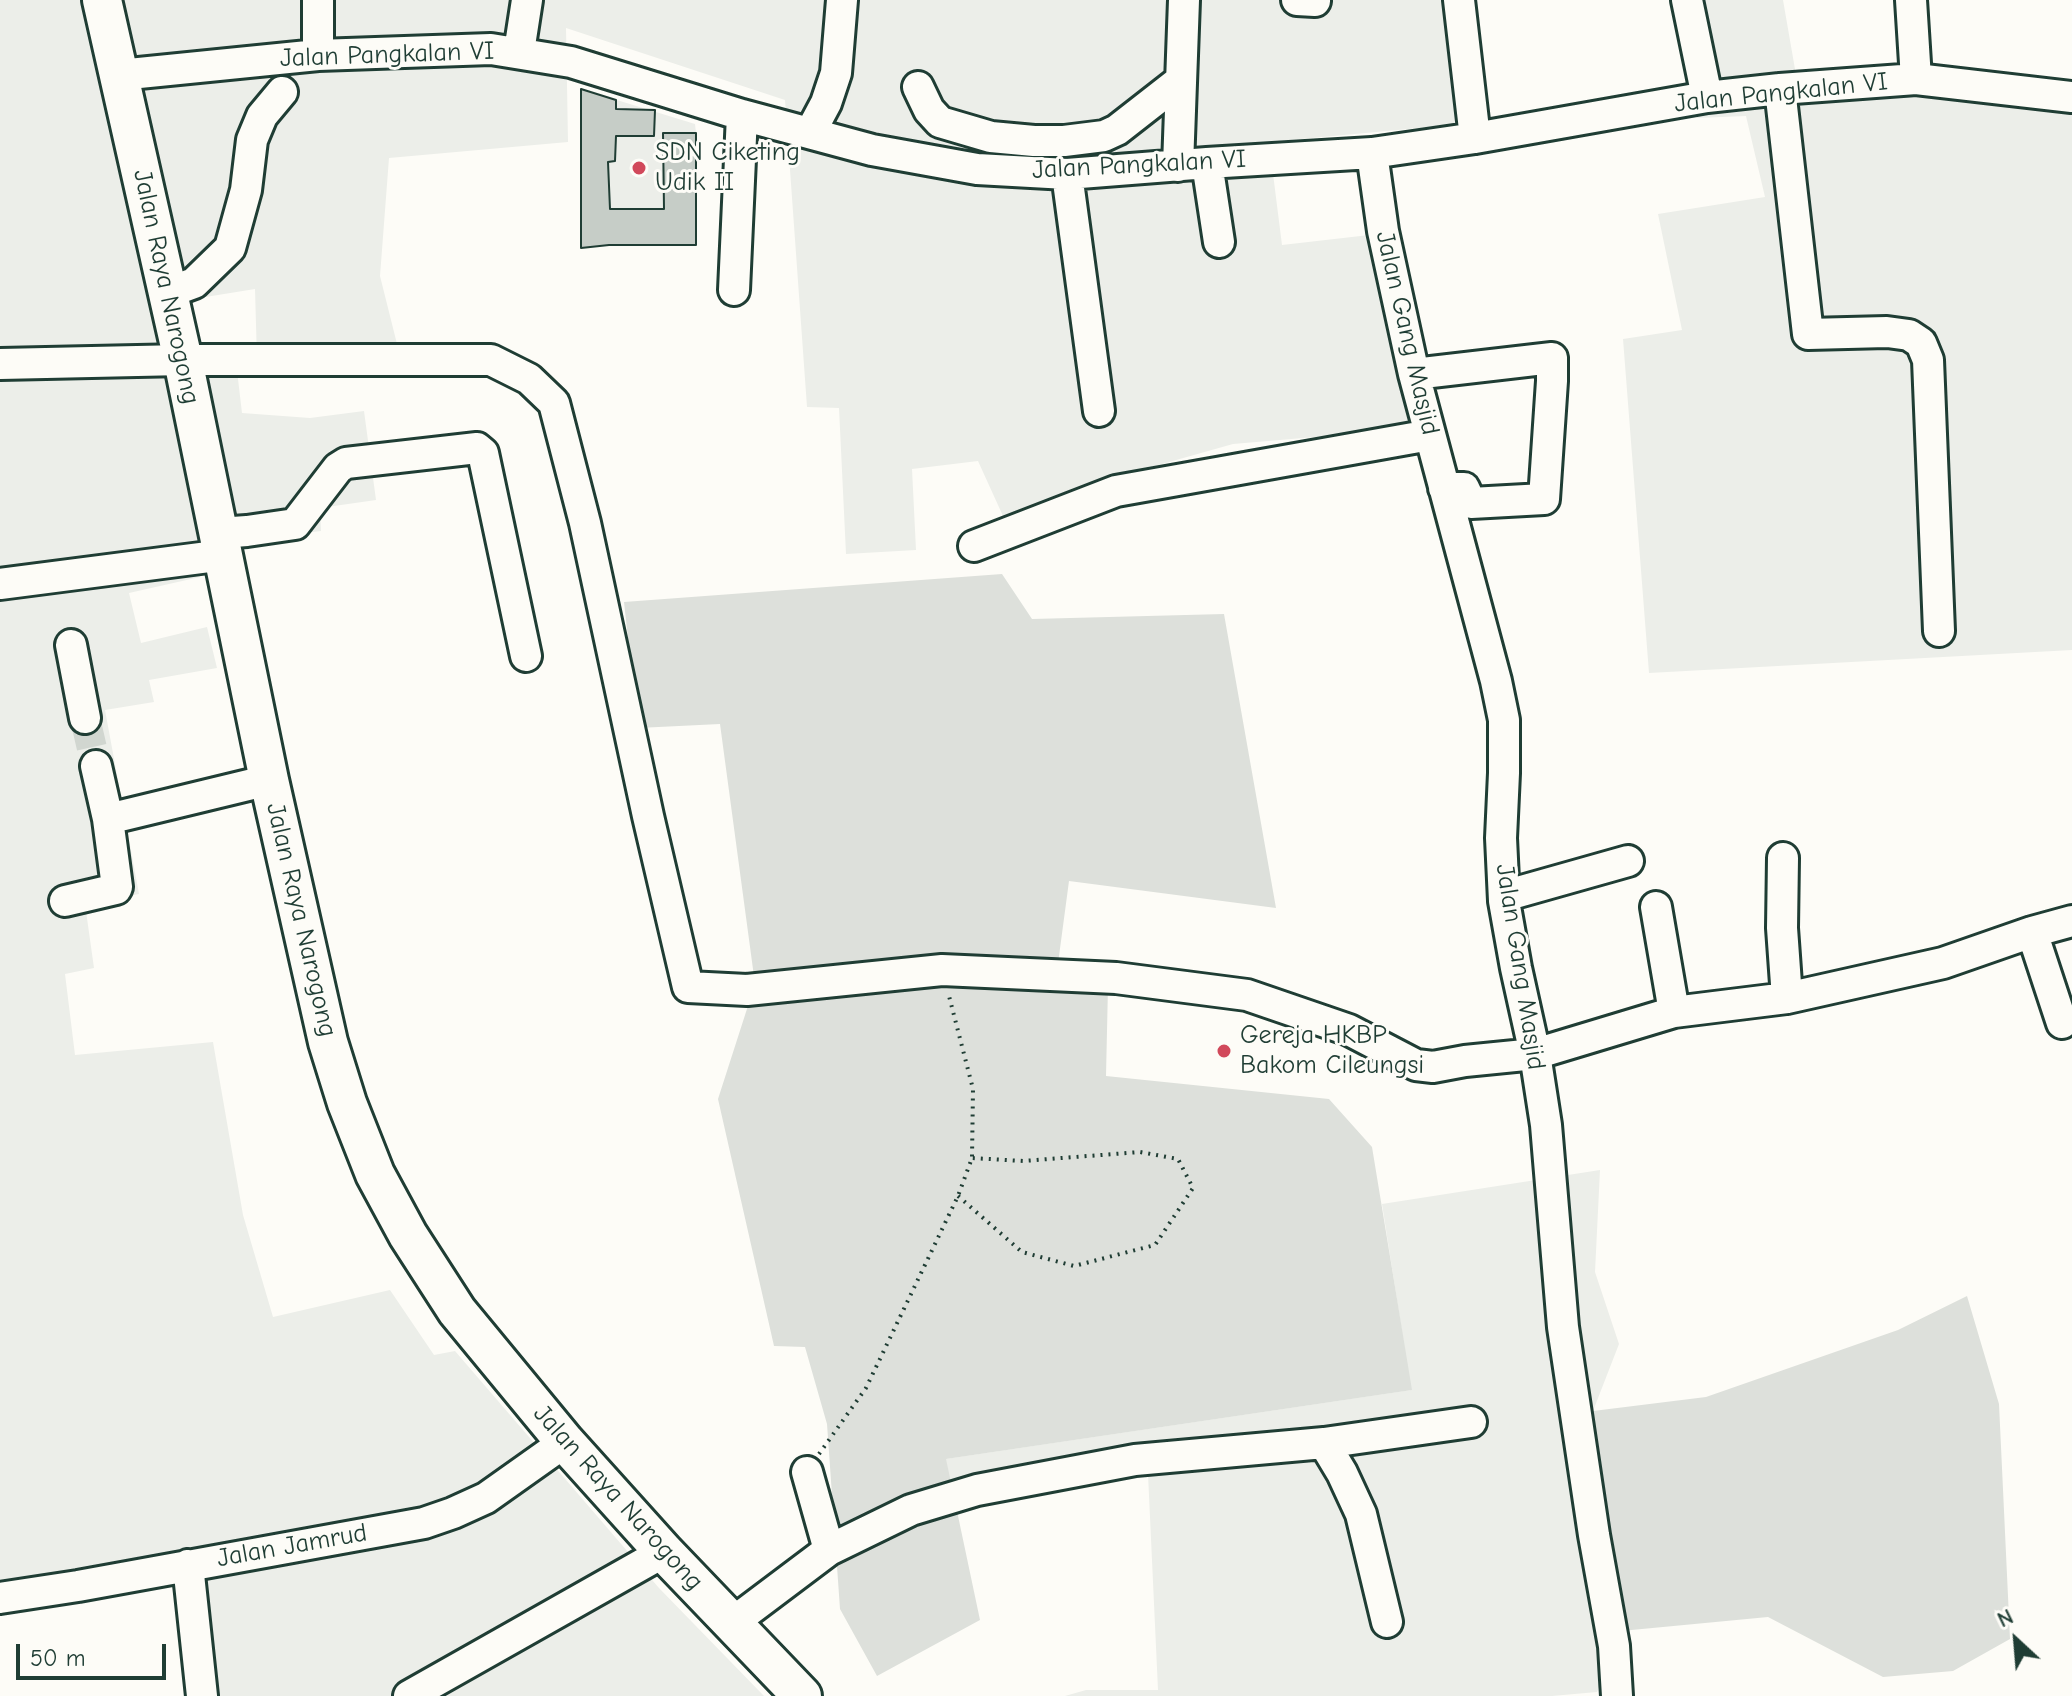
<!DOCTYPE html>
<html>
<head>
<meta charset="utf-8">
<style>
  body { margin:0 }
  #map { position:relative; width:2072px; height:1696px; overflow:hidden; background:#fdfcf7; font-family:"Comic Neue",sans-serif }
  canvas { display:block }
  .north { position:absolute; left:1976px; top:1600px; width:80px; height:80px; -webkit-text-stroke:6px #fdfcf7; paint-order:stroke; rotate:334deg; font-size:22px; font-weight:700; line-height:32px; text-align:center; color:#1f3d34 }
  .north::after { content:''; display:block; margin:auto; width:28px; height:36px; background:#1f3d34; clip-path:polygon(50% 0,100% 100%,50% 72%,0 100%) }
  .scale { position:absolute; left:16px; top:1644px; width:150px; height:36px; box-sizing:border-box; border:4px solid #1f3d34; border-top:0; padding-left:10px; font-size:24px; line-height:28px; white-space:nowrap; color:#1f3d34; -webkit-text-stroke:6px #fdfcf7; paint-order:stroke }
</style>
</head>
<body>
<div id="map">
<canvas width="2072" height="1696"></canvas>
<div class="north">N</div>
<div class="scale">50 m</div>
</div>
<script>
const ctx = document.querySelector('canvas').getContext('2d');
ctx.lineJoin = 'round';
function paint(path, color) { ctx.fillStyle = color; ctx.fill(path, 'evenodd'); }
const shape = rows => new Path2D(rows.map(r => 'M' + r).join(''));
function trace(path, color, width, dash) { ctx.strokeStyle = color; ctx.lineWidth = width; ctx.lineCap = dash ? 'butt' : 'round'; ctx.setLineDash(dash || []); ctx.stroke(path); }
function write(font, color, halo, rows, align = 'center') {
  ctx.font = font + ' "Comic Neue",sans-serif'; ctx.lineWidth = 6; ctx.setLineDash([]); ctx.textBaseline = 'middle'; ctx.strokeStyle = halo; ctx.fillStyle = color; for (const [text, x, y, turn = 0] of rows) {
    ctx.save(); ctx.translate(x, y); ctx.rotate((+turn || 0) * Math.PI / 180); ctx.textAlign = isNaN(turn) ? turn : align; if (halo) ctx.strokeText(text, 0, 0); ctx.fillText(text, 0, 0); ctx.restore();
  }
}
paint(shape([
  [0,0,1444,0,1462,124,1269,142,1282,245,1378,234,1409,429,1233,444,1123,475,1003,516,978,461,912,469,916,550,846,554,839,408,807,407,785,100,566,28,568,142,389,158,380,276,400,356,257,360,255,289,187,300,197,359,236,362,242,413,310,418,364,411,376,500,320,508,321,531,190,547,200,577,129,593,141,643,207,627,217,668,149,680,154,702,105,710,139,894,85,904,94,968,65,974,75,1055,213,1042,243,1215,273,1317,390,1290,434,1355,455,1351,659,1588,764,1696,194,1696,180,1569,0,1595],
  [1675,0,1783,0,1800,98,1868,92,2051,98,2072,102,2072,650,1649,673,1623,339,1682,330,1658,214,1765,197,1746,116,1697,118],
  [581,89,695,124,696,133,696,245,609,245,581,248],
  [1600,1170,1595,1272,1619,1344,1593,1411,1621,1631,1597,1692,1552,1696,1065,1696,1086,1690,1158,1690,1148,1474,956,1509,945,1459,1411,1390,1382,1204]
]), '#eceee9');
paint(shape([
  [1002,574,1032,619,1224,614,1276,908,1069,881,1057,971,1108,986,1106,1076,1329,1099,1372,1147,1412,1390,946,1459,980,1620,877,1676,840,1609,827,1424,805,1347,774,1346,718,1099,755,984,720,724,638,728,624,602],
  [1967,1296,1999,1404,2010,1639,1953,1671,1883,1677,1768,1617,1621,1631,1593,1411,1706,1397,1898,1330]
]), '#dde0db');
const building = shape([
  [581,89,616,100,616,109,655,110,654,136,616,136,615,161,608,162,610,209,664,209,663,133,696,133,696,245,609,245,581,248,581,89]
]);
paint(building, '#c6cdc7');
trace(building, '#1f3d34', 2);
trace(shape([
  [85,718,96,766]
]), '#d1d6d0', 30, [30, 15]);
const minor = shape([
  [1297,0,1315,1],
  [1459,0,1475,138],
  [1687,0,1707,97],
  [1911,0,1916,79],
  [519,52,527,0],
  [318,55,318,0],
  [119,75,318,55,491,49,571,62,742,115,872,150,977,169,1067,174,1207,163,1372,153,1475,138,1707,97,1780,89,1916,79,2072,97],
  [918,87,929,110,940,122,991,137,1034,141,1064,141,1104,136,1117,130,1181,80],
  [1780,89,1808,334,1887,332,1909,335,1921,343,1928,360,1939,631],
  [810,133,826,103,836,73,842,0],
  [1372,153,1383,231,1414,374,1496,681,1504,720,1504,773,1501,838,1504,901,1516,968,1535,1054,1546,1125,1563,1327,1594,1535,1614,1646,1617,1696],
  [1207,163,1219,242],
  [1178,166,1184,0],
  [1067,174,1099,411],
  [734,290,742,115],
  [167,293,194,283,230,248,246,190,252,140,262,116,282,92],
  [0,364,183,360,491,360,529,379,554,403,585,523,648,816,688,987,747,990,942,970,1116,978,1247,995,1349,1030,1416,1065,1433,1067,1465,1061,1535,1054,1674,1012,1787,998,1943,963,2032,932,2072,921],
  [1414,374,1552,358,1552,381,1544,499,1471,503,1464,488,1444,488],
  [219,533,247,531,295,524,338,468,346,463,477,448,483,453,526,656],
  [974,546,1116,491,1430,435],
  [0,584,224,555],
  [71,645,85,718],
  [96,766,108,819],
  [1783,858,1782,928,1787,998],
  [1504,896,1628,861],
  [65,901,116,889,117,887,108,819,269,780],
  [1656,907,1674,1012],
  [2032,932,2062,1023],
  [1324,1443,1342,1473,1361,1514,1387,1622],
  [807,1472,829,1550],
  [188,1565,202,1696],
  [0,1598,78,1586,424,1523,453,1513,486,1498,565,1442],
  [732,1623,829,1550,911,1510,977,1490,1135,1460,1324,1443,1471,1422],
  [409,1696,664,1552]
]);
const major = shape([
  [102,0,183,360,269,780,328,1042,347,1103,375,1174,408,1235,457,1311,565,1442,664,1552,802,1696]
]);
trace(minor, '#1f3d34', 36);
trace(major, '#1f3d34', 44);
trace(shape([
  [958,1196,1022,1252,1074,1266,1155,1245,1193,1188,1178,1159,1140,1152,1023,1161,972,1158],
  [819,1454,866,1388,958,1196,972,1158,973,1089,949,996]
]), '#1f3d34', 4, [2, 6]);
trace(minor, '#fdfcf7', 30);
trace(major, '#fdfcf7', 38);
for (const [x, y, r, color] of [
  [639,168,8,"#d1495b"],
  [1224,1051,8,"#d1495b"]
]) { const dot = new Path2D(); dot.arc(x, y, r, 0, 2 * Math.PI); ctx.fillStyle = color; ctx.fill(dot); trace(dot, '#fdfcf7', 3); }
write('26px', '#1f3d34', '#fdfcf7', [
  ["Jalan Pangkalan VI",387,55,-2],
  ["Jalan Pangkalan VI",1781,93,-6],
  ["Jalan Pangkalan VI",1139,165,-3],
  ["Jalan Raya Narogong",166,287,78],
  ["Jalan Gang Masjid",1407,333,77],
  ["Jalan Raya Narogong",301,920,77],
  ["Jalan Gang Masjid",1520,967,81],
  ["Jalan Raya Narogong",618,1498,48],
  ["Jalan Jamrud",292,1546,-10]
]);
write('26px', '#1f3d34', '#fdfcf7', [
  ["SDN Ciketing",655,153],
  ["Udik II",655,183],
  ["Gereja HKBP",1240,1036],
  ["Bakom Cileungsi",1240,1066]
], 'left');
</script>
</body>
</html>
